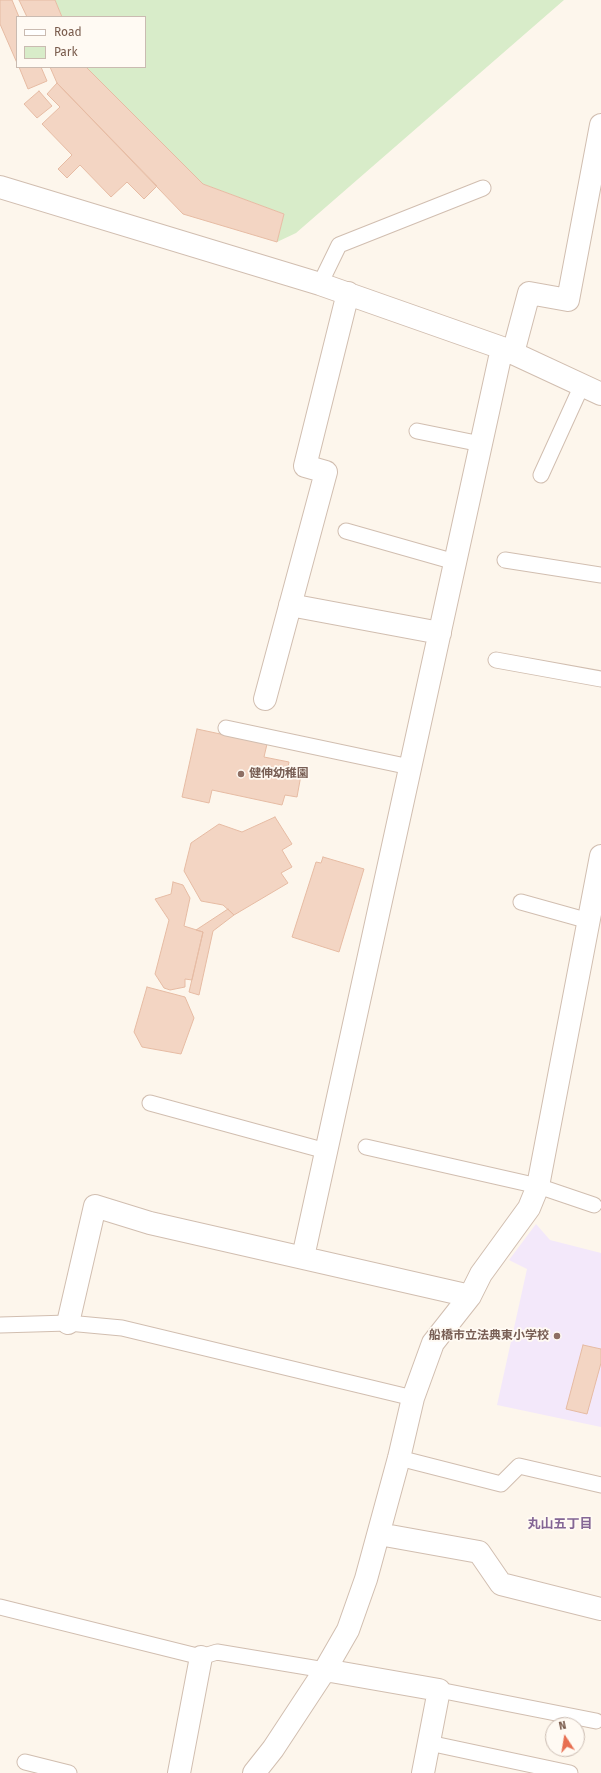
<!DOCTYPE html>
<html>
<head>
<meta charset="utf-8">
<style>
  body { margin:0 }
  #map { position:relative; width:601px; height:1773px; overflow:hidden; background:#fdf6ec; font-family:"Fira Sans",sans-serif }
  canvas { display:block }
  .legend { position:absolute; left:16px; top:16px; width:130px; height:52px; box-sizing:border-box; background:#fffaf3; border:1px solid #cabbb1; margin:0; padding:5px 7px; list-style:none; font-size:12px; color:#7a5c4d }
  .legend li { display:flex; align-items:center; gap:8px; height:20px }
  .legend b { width:20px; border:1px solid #cabbb1 }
  .north { position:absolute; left:545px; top:1717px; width:40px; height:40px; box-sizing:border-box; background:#fffaf3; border:1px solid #cabbb1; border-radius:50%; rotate:348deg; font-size:11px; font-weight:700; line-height:16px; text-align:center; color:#7a5c4d }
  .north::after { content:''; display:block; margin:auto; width:14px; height:18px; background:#e76f51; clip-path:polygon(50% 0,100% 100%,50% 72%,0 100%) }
</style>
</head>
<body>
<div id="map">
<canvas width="601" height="1773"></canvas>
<ul class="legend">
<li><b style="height:5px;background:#fff"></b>Road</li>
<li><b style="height:11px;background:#d8ecc9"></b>Park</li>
</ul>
<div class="north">N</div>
</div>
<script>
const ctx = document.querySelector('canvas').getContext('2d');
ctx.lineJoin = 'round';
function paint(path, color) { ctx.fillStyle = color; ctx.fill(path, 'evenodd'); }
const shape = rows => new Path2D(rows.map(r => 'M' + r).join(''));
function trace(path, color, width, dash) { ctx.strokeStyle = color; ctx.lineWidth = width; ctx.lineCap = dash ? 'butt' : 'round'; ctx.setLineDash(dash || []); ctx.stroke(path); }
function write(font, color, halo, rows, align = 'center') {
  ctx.font = font + ' "Fira Sans","Noto Sans JP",sans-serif'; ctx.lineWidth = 3.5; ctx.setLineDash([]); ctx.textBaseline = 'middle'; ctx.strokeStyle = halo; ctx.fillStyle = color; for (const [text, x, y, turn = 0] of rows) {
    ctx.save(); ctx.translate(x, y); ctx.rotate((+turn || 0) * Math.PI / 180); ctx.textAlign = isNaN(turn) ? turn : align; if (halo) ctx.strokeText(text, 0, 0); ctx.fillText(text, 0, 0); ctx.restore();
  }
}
paint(shape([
  [536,1224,550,1240,601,1253,601,1427,497,1405,527,1269,509,1260]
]), '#f3e8fa');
paint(shape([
  [55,0,564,0,296,233,277,242,284,214,203,184,86,67,145,67,145,17,62,17]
]), '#d8ecc9');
const building = shape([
  [0,0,12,0,19,17,17,17,17,63,0,24,0,0],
  [19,0,55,0,62,17,27,17,19,0],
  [19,67,41,67,47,81,28,89,19,67],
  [50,67,86,67,203,184,284,214,277,242,183,214,57,83,50,67],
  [57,83,157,186,144,199,127,182,111,197,80,165,67,178,58,169,72,155,42,124,60,107,47,94,57,83],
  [39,91,52,106,37,118,24,104,39,91],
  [197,729,267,744,264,757,289,762,287,772,301,775,297,797,285,795,282,805,212,790,209,803,182,797,197,729],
  [275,817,292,844,282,850,292,867,281,873,288,883,234,915,223,905,201,901,184,871,191,843,219,824,242,832,275,817],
  [323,857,364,869,339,952,292,937,316,862,321,863,323,857],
  [173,882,183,885,190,898,184,926,203,932,192,980,185,979,185,987,170,990,164,988,155,974,169,920,155,899,171,894,173,882],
  [228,909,234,915,213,931,199,995,189,992,203,932,196,930,228,909],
  [147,987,185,997,194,1018,181,1054,142,1047,134,1032,147,987],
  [583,1345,601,1349,601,1363,587,1414,566,1409,583,1345]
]);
paint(building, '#f3d5c3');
trace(building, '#e6bba3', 1);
const lane = shape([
  [320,284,339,245,483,188],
  [417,431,481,444],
  [541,475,582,385],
  [346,531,455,562],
  [505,560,601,575],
  [496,660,601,679],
  [226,728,410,767],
  [521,902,589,921],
  [150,1103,326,1151],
  [366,1147,538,1186,594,1205],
  [0,1325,68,1323,122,1328,413,1398],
  [399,1458,501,1484,519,1466,601,1485],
  [0,1607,201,1657,217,1652,325,1670],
  [439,1690,596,1721],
  [429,1743,570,1773],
  [25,1762,69,1773]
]);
const street = shape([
  [0,187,320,284,502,348,601,394],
  [513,353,529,293,568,300,601,125],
  [290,605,440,633],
  [265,699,326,472,305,466,348,293],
  [303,1257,502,348],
  [68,1323,95,1206,150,1223,470,1296],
  [379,1534,479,1552,501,1584,601,1609],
  [325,1670,439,1690,423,1773],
  [179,1773,201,1657],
  [254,1773,273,1749,325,1670,348,1630,366,1579,399,1458,413,1398,433,1343,470,1296,481,1274,529,1208,538,1186,601,856]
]);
trace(lane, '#d1beb0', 17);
trace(street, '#d1beb0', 24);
trace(lane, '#fff', 15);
trace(street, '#fff', 22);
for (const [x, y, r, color] of [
  [241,774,4,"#8d6e63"],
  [557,1336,4,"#8d6e63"]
]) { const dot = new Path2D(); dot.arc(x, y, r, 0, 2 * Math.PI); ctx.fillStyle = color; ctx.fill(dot); trace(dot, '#fffaf3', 1.5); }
write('bold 12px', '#785e54', '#fffaf3', [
  ["健伸幼稚園",249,774],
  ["船橋市立法典東小学校",549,1336,"right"]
], 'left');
write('bold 13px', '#846695', '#fffaf3', [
  ["丸山五丁目",560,1524]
]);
</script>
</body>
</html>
